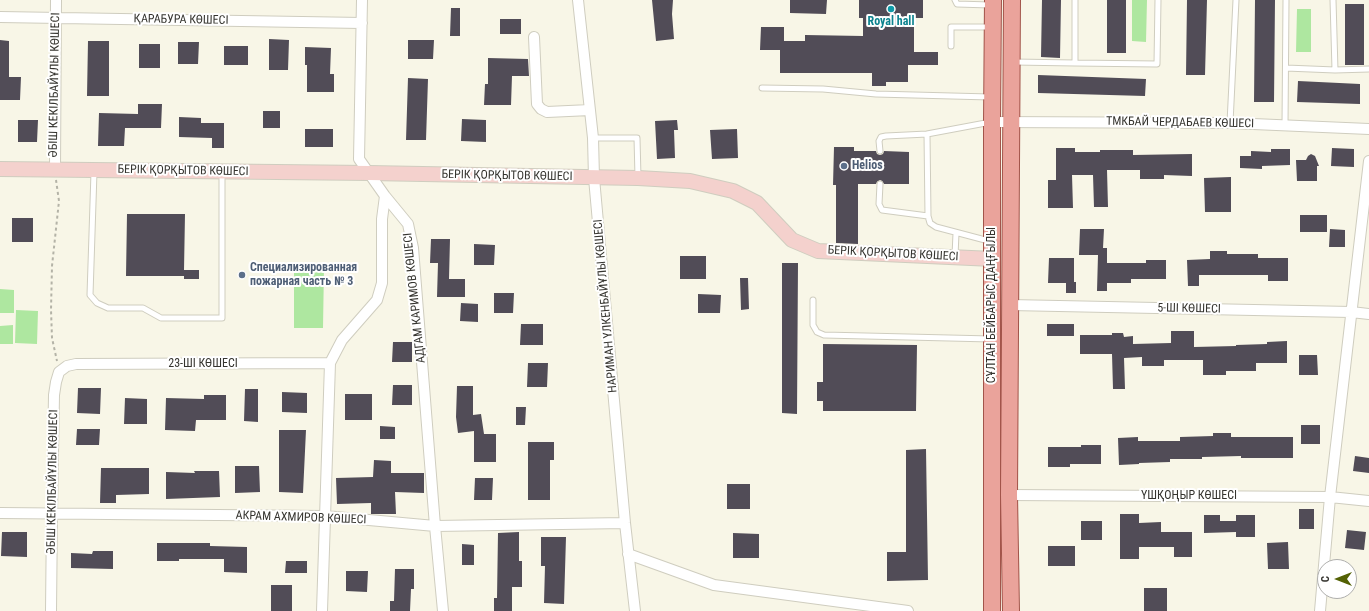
<!DOCTYPE html>
<html>
<head>
<meta charset="utf-8">
<style>
  body { margin:0 }
  #map { position:relative; width:1369px; height:611px; overflow:hidden; background:#f8f6e7; font-family:"Roboto Condensed",sans-serif }
  canvas { display:block }
  .north { position:absolute; left:1317px; top:559px; width:40px; height:40px; box-sizing:border-box; background:#fff; border:1px solid #aeaeac; border-radius:50%; rotate:270deg; font-size:11px; font-weight:700; line-height:16px; text-align:center; color:#35342f }
  .north::after { content:''; display:block; margin:auto; width:14px; height:18px; background:#536104; clip-path:polygon(50% 0,100% 100%,50% 72%,0 100%) }
</style>
</head>
<body>
<div id="map">
<canvas width="1369" height="611"></canvas>
<div class="north">С</div>
</div>
<script>
const ctx = document.querySelector('canvas').getContext('2d');
ctx.lineJoin = 'round';
function paint(path, color) { ctx.fillStyle = color; ctx.fill(path, 'evenodd'); }
const shape = rows => new Path2D(rows.map(r => 'M' + r).join(''));
function trace(path, color, width, dash) { ctx.strokeStyle = color; ctx.lineWidth = width; ctx.lineCap = dash ? 'butt' : 'round'; ctx.setLineDash(dash || []); ctx.stroke(path); }
function write(font, color, halo, rows, align = 'center') {
  ctx.font = font + ' "Roboto Condensed",sans-serif'; ctx.lineWidth = 4; ctx.setLineDash([]); ctx.textBaseline = 'middle'; ctx.strokeStyle = halo; ctx.fillStyle = color; for (const [text, x, y, turn = 0] of rows) {
    ctx.save(); ctx.translate(x, y); ctx.rotate((+turn || 0) * Math.PI / 180); ctx.textAlign = isNaN(turn) ? turn : align; if (halo) ctx.strokeText(text, 0, 0); ctx.fillText(text, 0, 0); ctx.restore();
  }
}
paint(shape([
  [1132,0,1147,0,1146,42,1132,41],
  [1297,9,1311,9,1311,52,1296,52],
  [294,267,324,267,323,328,294,328],
  [0,289,14,290,14,313,0,313],
  [16,310,38,311,37,344,15,343],
  [13,325,13,344,0,344,0,326]
]), '#aee7a0');
paint(shape([
  [652,0,673,0,672,14,674,39,656,41],
  [790,0,827,0,826,14,790,13],
  [859,0,923,0,923,18,914,18,914,52,938,52,938,65,908,65,908,82,886,82,886,86,872,86,872,73,780,73,780,50,760,50,761,27,784,27,784,41,805,41,805,35,863,36,863,18,859,18],
  [1042,0,1061,0,1060,58,1041,57],
  [1107,0,1126,0,1126,53,1107,53],
  [1187,0,1207,0,1205,75,1186,75],
  [1255,0,1275,0,1274,102,1254,102],
  [1345,4,1364,4,1364,65,1345,65],
  [451,8,460,8,460,36,450,36],
  [500,19,521,19,521,34,500,34],
  [269,39,289,40,288,70,269,70],
  [0,40,9,41,9,77,21,77,20,100,0,100],
  [408,40,434,40,433,59,408,59],
  [88,41,109,41,109,96,87,96],
  [178,42,199,42,198,64,178,64],
  [139,44,160,44,160,68,139,68],
  [224,46,248,46,248,65,224,65],
  [305,47,331,48,330,74,334,74,334,92,307,92,307,65,305,65],
  [488,58,528,59,529,76,512,76,511,105,484,105,485,84,488,84],
  [1038,75,1146,79,1145,96,1038,93],
  [408,78,428,79,426,140,406,140],
  [1298,81,1360,84,1360,104,1297,102],
  [138,104,162,104,161,128,125,128,124,146,98,146,99,113,138,114],
  [263,111,280,111,280,128,263,128],
  [179,117,201,118,201,123,224,123,224,148,212,148,212,138,179,137],
  [462,119,486,120,486,142,461,141],
  [18,120,38,120,37,142,18,142],
  [677,120,678,130,674,130,675,158,657,159,655,121],
  [305,129,333,129,333,147,305,147],
  [737,129,738,158,712,159,710,130],
  [834,147,854,147,854,151,876,151,877,154,880,155,883,154,884,151,909,152,909,184,884,184,882,181,880,180,877,182,876,184,858,184,858,244,836,243,836,185,833,185],
  [1056,148,1075,148,1075,152,1100,152,1100,150,1133,150,1133,155,1192,154,1192,176,1164,175,1164,179,1140,179,1140,170,1107,170,1108,207,1094,207,1093,175,1072,175,1073,208,1048,208,1048,180,1056,180],
  [1332,148,1354,149,1354,167,1331,166],
  [1271,149,1290,149,1290,165,1262,166,1262,169,1240,168,1240,156,1251,156,1251,151,1271,152],
  [1311,154,1315,156,1319,166,1317,166,1317,181,1297,181,1296,160,1306,160,1308,156],
  [1231,177,1231,212,1205,212,1204,178],
  [127,214,185,214,184,270,199,270,199,279,184,279,184,276,126,276],
  [1300,215,1327,215,1327,232,1300,232],
  [12,218,33,218,33,242,12,242],
  [1080,229,1104,229,1103,248,1107,248,1107,263,1146,263,1146,260,1166,260,1166,279,1131,279,1131,283,1107,283,1107,291,1097,291,1098,255,1079,255],
  [1330,229,1345,230,1345,247,1329,247],
  [431,239,450,239,449,279,465,279,465,297,437,297,438,263,430,263],
  [474,244,495,245,494,265,474,265],
  [1210,251,1227,251,1227,254,1258,254,1258,258,1288,258,1288,281,1268,281,1268,275,1199,275,1199,286,1188,286,1187,260,1210,259],
  [680,256,706,256,706,279,680,279],
  [1049,258,1074,258,1074,282,1076,282,1076,293,1066,293,1066,283,1048,283],
  [782,263,798,263,797,414,782,413],
  [740,278,748,278,749,309,741,310],
  [494,293,514,293,513,313,494,313],
  [698,294,721,295,720,313,698,313],
  [461,303,478,304,478,322,460,321],
  [521,324,543,324,543,345,520,345],
  [1047,324,1074,324,1074,336,1047,336],
  [1171,331,1194,331,1194,347,1236,346,1236,345,1267,344,1267,342,1287,341,1287,363,1256,363,1256,371,1226,371,1226,375,1203,375,1203,360,1164,360,1164,366,1142,366,1142,357,1124,358,1125,389,1113,389,1112,354,1080,354,1080,335,1112,335,1112,333,1123,333,1124,337,1133,336,1133,344,1171,343],
  [393,342,412,342,412,362,392,362],
  [823,344,917,345,916,411,823,411,823,401,817,401,817,382,823,382],
  [1299,355,1317,355,1318,375,1299,375],
  [528,363,548,363,547,387,527,387],
  [393,385,412,385,412,405,392,405],
  [457,386,473,386,473,415,481,414,484,434,496,434,496,462,474,462,474,431,458,433,456,417],
  [78,388,101,388,100,414,77,413],
  [245,389,258,389,258,422,244,421],
  [282,392,307,393,307,413,282,412],
  [345,394,372,394,372,420,345,420],
  [204,395,226,395,226,420,196,420,195,431,165,430,166,398,204,399],
  [125,398,147,399,147,424,124,424],
  [516,407,526,407,525,425,516,425],
  [1301,425,1320,425,1320,444,1301,444],
  [380,426,395,427,395,439,380,439],
  [77,429,100,429,99,445,76,445],
  [279,430,306,430,303,493,279,492],
  [1213,433,1231,433,1231,437,1293,437,1293,458,1241,458,1241,456,1202,457,1202,459,1170,459,1170,462,1139,463,1139,464,1119,465,1118,438,1138,437,1138,441,1180,441,1180,437,1213,436],
  [528,442,554,442,554,460,550,460,550,500,528,500],
  [1081,445,1101,445,1101,464,1070,464,1070,467,1048,467,1048,447,1081,447],
  [926,449,928,580,887,581,887,552,906,552,906,450],
  [1355,456,1369,458,1369,473,1353,471],
  [374,460,391,461,391,473,424,473,424,493,395,492,396,514,371,514,371,503,337,504,336,478,373,477],
  [235,466,259,466,260,492,235,493],
  [101,468,149,468,149,494,116,495,116,503,100,503],
  [194,471,219,471,220,497,166,499,166,472,195,473],
  [475,478,493,478,492,500,474,500],
  [727,484,750,484,750,509,727,509],
  [1299,509,1314,509,1314,529,1299,529],
  [1120,514,1139,514,1139,523,1161,522,1161,532,1192,532,1192,557,1174,557,1174,547,1139,547,1139,559,1120,559],
  [1204,515,1220,515,1220,521,1236,521,1236,515,1255,515,1255,537,1236,537,1236,532,1204,533],
  [1081,521,1102,521,1102,540,1081,540],
  [1347,530,1366,532,1364,550,1345,548],
  [2,532,27,532,27,557,1,556],
  [519,532,519,561,522,561,522,587,512,587,512,611,494,611,494,598,497,598,498,533],
  [733,533,759,534,759,558,733,558],
  [541,537,566,537,564,604,544,603,545,566,541,566],
  [1288,542,1289,569,1268,569,1267,543],
  [157,543,210,543,210,546,247,547,247,573,224,572,224,559,179,559,179,561,157,561],
  [462,544,474,545,474,565,462,565],
  [1048,546,1075,546,1075,566,1048,566],
  [93,551,113,551,113,569,71,568,71,553,92,554],
  [286,561,307,561,307,573,285,573],
  [395,569,414,569,414,589,411,589,410,611,390,611,390,601,394,601],
  [346,571,368,571,367,592,346,591],
  [271,585,292,585,292,611,271,611],
  [1144,588,1167,588,1167,611,1144,611]
]), '#514c57');
const lane = shape([
  [955,0,957,4,990,5],
  [951,46,951,27,991,27],
  [1014,62,1075,63,1075,0],
  [1075,63,1157,64,1158,0],
  [1286,68,1335,70,1333,0],
  [1335,70,1369,69],
  [762,88,823,89,876,94,990,97],
  [1230,123,1236,0],
  [1285,125,1286,0],
  [593,138,637,138,638,177],
  [880,151,879,141,881,137,886,136,927,134],
  [94,172,90,295,97,303,108,308,143,308,161,318,222,318,222,172],
  [880,184,879,204,882,210,928,216],
  [989,241,936,227,930,223,928,216,927,134,991,122],
  [955,256,956,233],
  [813,300,813,325,817,332,824,335,991,339]
]);
const street = shape([
  [362,0,359,159,385,196,408,224,413,248,435,526,443,611],
  [578,0,593,138,594,178,625,523,635,611],
  [0,17,362,23],
  [534,37,537,104,541,109,547,112,590,110],
  [992,122,1230,123,1369,129],
  [55,169,56,0],
  [1010,305,1351,312,1369,314],
  [1009,495,1330,497,1369,501],
  [0,513,325,516,435,526,625,523],
  [628,554,714,585,908,611],
  [51,611,52,513,54,395,56,382,59,372,67,366,76,364,330,363],
  [322,611,330,363,342,340,377,300,382,283,382,219,385,196],
  [1320,611,1330,497,1369,161]
]);
const secondary = shape([
  [0,169,369,173,638,178,690,181,733,191,757,203,792,240,818,251,993,259]
]);
const primary = shape([
  [992,611,992,122,993,0],
  [1011,611,1009,495,1012,0]
]);
trace(lane, '#cfcdbf', 7);
trace(street, '#cfcdbf', 12);
trace(secondary, '#cfcdbf', 16);
trace(primary, '#a2544a', 18);
trace(shape([
  [56,180,59,201,52,266,51,310,52,338,57,361]
]), '#b4b3a7', 2, [3, 3]);
trace(lane, '#fff', 5);
trace(street, '#fff', 10);
trace(secondary, '#f4d1cd', 14);
trace(primary, '#eaa39b', 16);
for (const [x, y, r, color] of [
  [891,9,4,"#0f9aa8"],
  [844,166,4,"#5c6f8a"],
  [242,275,4,"#5c6f8a"]
]) { const dot = new Path2D(); dot.arc(x, y, r, 0, 2 * Math.PI); ctx.fillStyle = color; ctx.fill(dot); trace(dot, '#fff', 1.5); }
write('12px', '#35342f', '#fff', [
  ["ҚАРАБУРА КӨШЕСІ",181,20,1],
  ["ӘБІШ КЕКІЛБАЙҰЛЫ КӨШЕСІ",55,85,-89],
  ["ТМКБАЙ ЧЕРДАБАЕВ КӨШЕСІ",1180,123,1],
  ["БЕРІК ҚОРҚЫТОВ КӨШЕСІ",183,171,1],
  ["БЕРІК ҚОРҚЫТОВ КӨШЕСІ",507,176,1],
  ["БЕРІК ҚОРҚЫТОВ КӨШЕСІ",893,254,3],
  ["АДГАМ КАРИМОВ КӨШЕСІ",415,298,-96],
  ["СҰЛТАН БЕЙБАРЫС ДАҢҒЫЛЫ",992,305,-90],
  ["НАРИМАН ҮЛКЕНБАЙҰЛЫ КӨШЕСІ",606,306,-95],
  ["5-ШІ КӨШЕСІ",1189,309,1],
  ["23-ШI КӨШЕСI",203,364],
  ["ӘБІШ КЕКІЛБАЙҰЛЫ КӨШЕСІ",53,482,-89],
  ["ҮШҚОҢЫР КӨШЕСІ",1189,496],
  ["АКРАМ АХМИРОВ КӨШЕСІ",301,518,2]
]);
write('bold 12px', '#0d838f', '#fff', [
  ["Royal hall",891,22]
]);
write('bold 12px', '#4e5e75', '#fff', [
  ["Helios",852,166],
  ["Специализированная",250,268],
  ["пожарная часть № 3",250,282]
], 'left');
</script>
</body>
</html>
